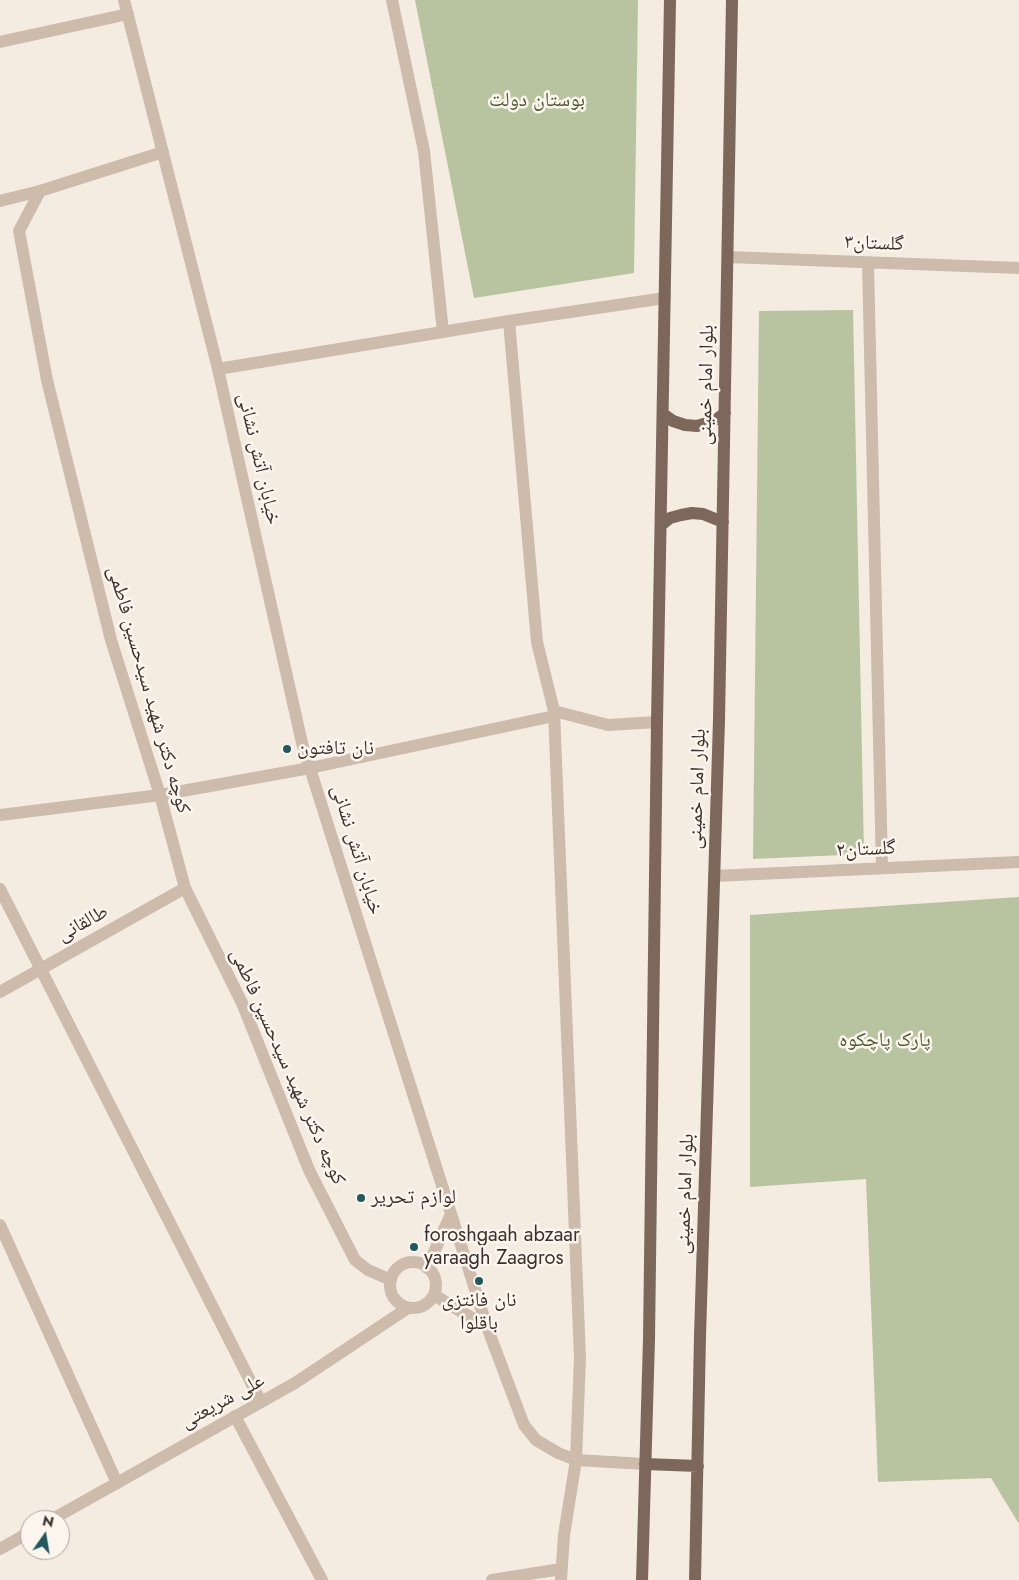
<!DOCTYPE html>
<html>
<head>
<meta charset="utf-8">
<style>
  body { margin:0 }
  #map { position:relative; width:1019px; height:1580px; overflow:hidden; background:#f4ebe1; font-family:Jost,sans-serif }
  canvas { display:block }
  .north { position:absolute; left:20px; top:1510px; width:50px; height:50px; box-sizing:border-box; background:#fbf5ee; border:1px solid #aea6a0; border-radius:50%; rotate:13deg; font-size:14px; font-weight:700; line-height:20px; text-align:center; color:#3b302b }
  .north::after { content:''; display:block; margin:auto; width:18px; height:22px; background:#1f5a5e; clip-path:polygon(50% 0,100% 100%,50% 72%,0 100%) }
</style>
</head>
<body>
<div id="map">
<canvas width="1019" height="1580"></canvas>
<div class="north">N</div>
</div>
<script>
const ctx = document.querySelector('canvas').getContext('2d');
ctx.lineJoin = 'round';
function paint(path, color) { ctx.fillStyle = color; ctx.fill(path, 'evenodd'); }
const shape = rows => new Path2D(rows.map(r => 'M' + r).join(''));
function trace(path, color, width, dash) { ctx.strokeStyle = color; ctx.lineWidth = width; ctx.lineCap = dash ? 'butt' : 'round'; ctx.setLineDash(dash || []); ctx.stroke(path); }
function write(font, color, halo, rows, align = 'center') {
  ctx.font = font + ' Jost,"Noto Naskh Arabic",sans-serif'; ctx.lineWidth = 5; ctx.setLineDash([]); ctx.textBaseline = 'middle'; ctx.strokeStyle = halo; ctx.fillStyle = color; for (const [text, x, y, turn = 0] of rows) {
    ctx.save(); ctx.translate(x, y); ctx.rotate((+turn || 0) * Math.PI / 180); ctx.textAlign = isNaN(turn) ? turn : align; if (halo) ctx.strokeText(text, 0, 0); ctx.fillText(text, 0, 0); ctx.restore();
  }
}
paint(shape([
  [415,0,638,0,634,273,474,298],
  [853,310,864,854,753,859,759,311],
  [1019,897,1019,1524,991,1478,878,1482,866,1179,750,1187,750,915]
]), '#b8c4a0');
trace(shape([
  [392,0,424,151,443,332],
  [0,42,128,14],
  [40,191,19,231,47,380,111,640,160,795,185,888,242,1003,309,1170,355,1260,368,1270,391,1280],
  [728,257,1019,268],
  [868,263,882,868],
  [509,321,537,642,554,711,608,725,657,722],
  [218,369,509,321,665,298],
  [554,711,580,1358,576,1460,564,1535,561,1580],
  [0,815,160,795,310,768,554,716],
  [714,876,1019,862],
  [0,889,261,1402],
  [0,992,185,888],
  [0,1225,117,1483],
  [235,1416,322,1580],
  [492,1580,561,1569]
]), '#cdbbac', 12);
trace(shape([
  [124,0,218,369,302,743,425,1132,487,1327,524,1425,536,1440,558,1453,576,1460,645,1464],
  [0,201,40,191,163,152],
  '390 1285a23 23 0 1 1 46 0a23 23 0 1 1-46 0Z',
  [427,1268,451,1214],
  [434,1295,487,1327],
  [51,1520,295,1383,408,1308],
  [0,1549,30,1532]
]), '#cdbbac', 12);
trace(shape([
  [663,414,673,421,685,425,697,426,707,423,717,419,725,413],
  [661,525,670,518,681,515,692,513,703,514,723,522],
  [645,1464,698,1466],
  [642,1580,649,1339,657,722,670,0],
  [695,1580,700,1336,719,720,732,0]
]), '#7d675c', 12);
for (const [x, y, r, color] of [
  [287,749,5,"#1f5a5e"],
  [361,1198,5,"#1f5a5e"],
  [414,1247,5,"#1f5a5e"],
  [479,1281,5,"#1f5a5e"]
]) { const dot = new Path2D(); dot.arc(x, y, r, 0, 2 * Math.PI); ctx.fillStyle = color; ctx.fill(dot); trace(dot, '#fbf5ee', 2); }
write('20px', '#4a5a2e', '#fbf5ee', [
  ["بوستان دولت",537,101],
  ["پارک پاچکوه",885,1041]
]);
write('20px', '#3b302b', '#fbf5ee', [
  ["گلستان۳",874,244,2],
  ["بلوار امام خمینی",707,385,-89],
  ["خیابان آتش نشانی",258,459,77],
  ["کوچه دکتر شهید سیدحسین فاطمی",148,690,74],
  ["بلوار امام خمینی",698,789,-88],
  ["خیابان آتش نشانی",356,850,73],
  ["گلستان۲",866,850,-3],
  ["طالقانی",83,924,-29],
  ["کوچه دکتر شهید سیدحسین فاطمی",287,1067,66],
  ["بلوار امام خمینی",686,1194,-88],
  ["علی شریعتی",223,1402,-29]
]);
write('20px', '#3b302b', '#fbf5ee', [
  ["نان تافتون",297,749],
  ["لوازم تحریر",371,1198],
  ["foroshgaah abzaar",424,1236],
  ["yaraagh Zaagros",424,1259],
  ["نان فانتزی",479,1301,"center"],
  ["باقلوا",479,1324,"center"]
], 'left');
</script>
</body>
</html>
